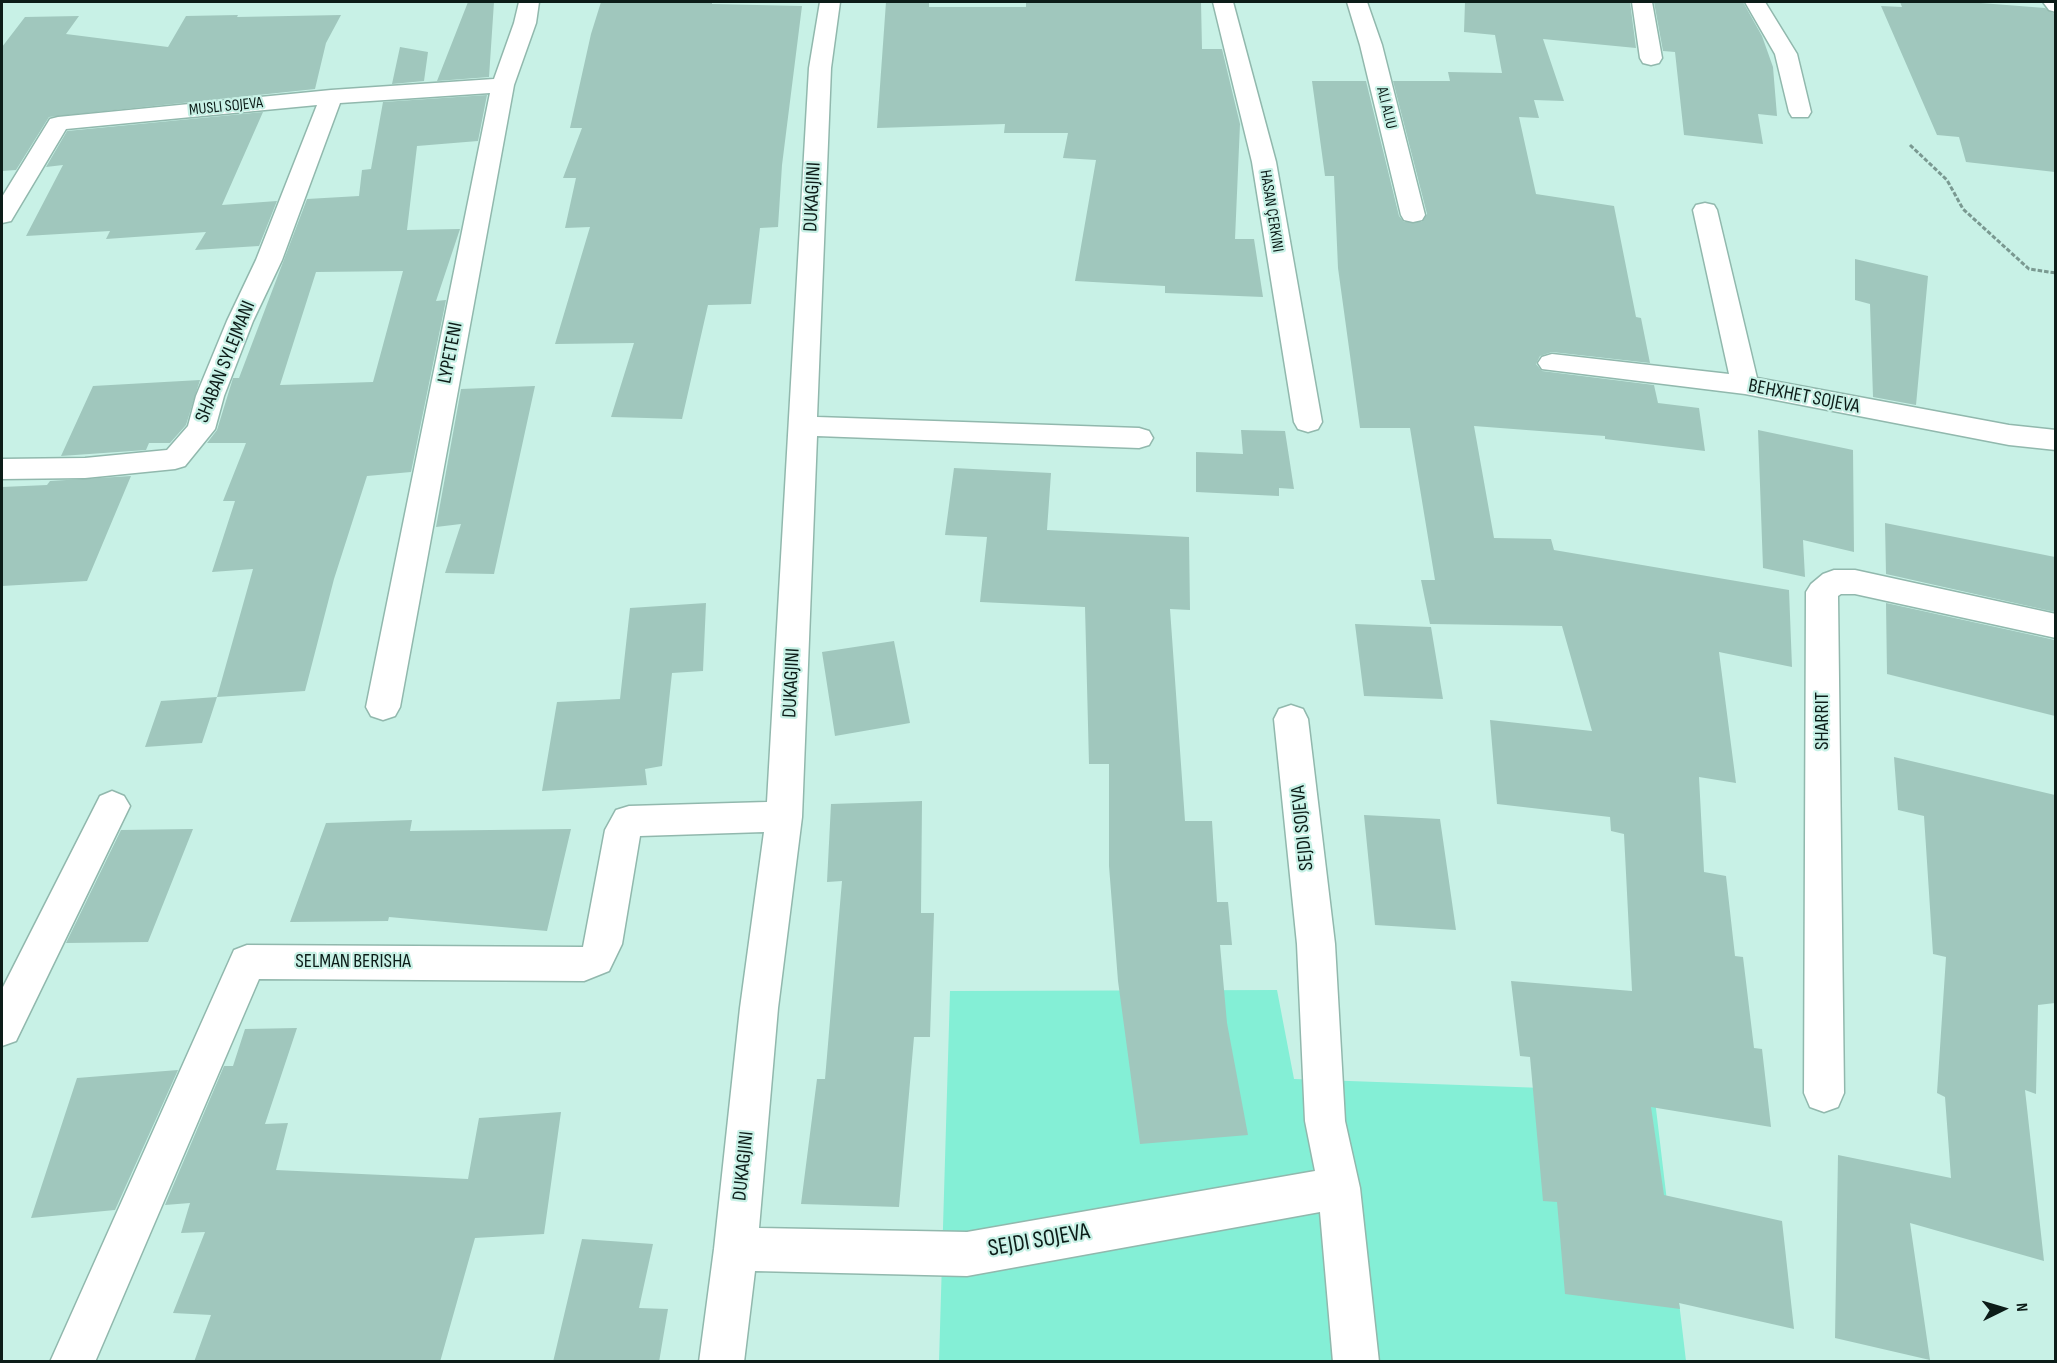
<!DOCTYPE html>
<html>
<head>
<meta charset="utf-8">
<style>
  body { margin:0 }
  #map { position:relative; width:2057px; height:1363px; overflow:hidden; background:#c8f1e6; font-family:"Sofia Sans Condensed",sans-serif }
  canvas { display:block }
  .frame { position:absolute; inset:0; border:3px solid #0c1c18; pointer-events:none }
  .north { position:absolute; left:1973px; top:1279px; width:60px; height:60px; -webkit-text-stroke:4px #c8f1e6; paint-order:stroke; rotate:85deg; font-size:16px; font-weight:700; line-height:24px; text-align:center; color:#0c1c18 }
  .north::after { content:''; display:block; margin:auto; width:21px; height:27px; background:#0c1c18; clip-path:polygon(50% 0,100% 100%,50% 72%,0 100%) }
</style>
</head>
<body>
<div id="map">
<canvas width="2057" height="1363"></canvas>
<div class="frame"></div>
<div class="north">N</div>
</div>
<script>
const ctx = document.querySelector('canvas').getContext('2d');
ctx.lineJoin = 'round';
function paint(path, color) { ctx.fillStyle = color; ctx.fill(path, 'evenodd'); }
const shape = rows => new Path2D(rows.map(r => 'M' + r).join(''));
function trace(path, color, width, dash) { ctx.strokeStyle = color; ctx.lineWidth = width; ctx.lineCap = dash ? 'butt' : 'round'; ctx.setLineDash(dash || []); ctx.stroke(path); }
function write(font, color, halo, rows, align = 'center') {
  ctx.font = font + ' "Sofia Sans Condensed",sans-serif'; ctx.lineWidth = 4.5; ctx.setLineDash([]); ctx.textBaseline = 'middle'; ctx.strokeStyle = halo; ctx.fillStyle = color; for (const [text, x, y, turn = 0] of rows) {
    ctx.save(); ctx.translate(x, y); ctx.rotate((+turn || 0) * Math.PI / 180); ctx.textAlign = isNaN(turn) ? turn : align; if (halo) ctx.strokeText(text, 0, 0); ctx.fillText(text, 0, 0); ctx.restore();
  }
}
paint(shape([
  [1277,990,1294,1079,1654,1092,1686,1361,939,1362,950,991]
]), '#84efd6');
paint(shape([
  [468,2,494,2,489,77,437,81],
  [601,2,712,2,712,4,802,6,782,165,778,227,760,228,751,304,708,305,682,419,611,417,634,343,555,344,590,227,565,228,576,178,563,178,582,128,570,128,591,34],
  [886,2,929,2,929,7,1026,7,1026,2,1201,2,1202,49,1222,49,1240,124,1235,239,1254,239,1263,297,1165,293,1165,286,1075,281,1096,160,1063,158,1068,133,1004,133,1005,124,877,128],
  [1465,2,1630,2,1636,48,1543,39,1564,101,1534,100,1539,118,1519,117,1536,194,1614,206,1636,317,1641,318,1650,363,1552,352,1540,356,1536,364,1542,371,1654,385,1658,403,1699,408,1705,451,1605,439,1605,436,1474,426,1494,538,1551,539,1554,550,1789,590,1792,667,1719,652,1736,783,1699,777,1704,872,1726,876,1735,956,1743,957,1754,1048,1762,1049,1771,1127,1651,1107,1664,1195,1782,1221,1794,1329,1679,1303,1680,1309,1565,1294,1557,1202,1543,1201,1530,1057,1520,1056,1511,981,1632,991,1624,834,1611,831,1610,817,1497,804,1490,720,1592,731,1562,626,1430,624,1421,580,1435,580,1410,428,1360,428,1338,268,1334,176,1325,176,1312,81,1366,81,1399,216,1404,222,1422,222,1427,214,1393,81,1450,81,1448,72,1502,73,1495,35,1464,32],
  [1654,2,1743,2,1762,36,1773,67,1777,116,1758,114,1763,144,1684,135,1675,52,1663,51],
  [1900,2,1968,2,2045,8,2055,14,2055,172,1966,162,1959,137,1937,135,1881,6,1902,7],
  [238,15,237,17,341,15,326,43,315,89,49,117,16,170,2,171,2,47,25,17,79,16,66,34,168,47,186,16],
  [400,47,428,52,424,81,392,84],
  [487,95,478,141,417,146,407,230,460,229,436,301,446,300,411,472,367,476,334,579,305,691,217,697,253,569,212,572,235,501,223,501,246,443,207,443,217,430,233,378,239,378,307,199,359,196,362,170,371,169,383,102],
  [403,271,373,382,280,385,316,272],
  [263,112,222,205,277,201,259,246,195,250,206,232,106,239,110,231,26,236,63,165,46,167,67,131],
  [1855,259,1928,276,1916,405,1873,397,1870,304,1855,300],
  [200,380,186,425,170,443,149,443,146,450,61,456,93,386],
  [535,386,494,574,445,573,461,524,436,527,461,389],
  [1241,430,1285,431,1294,489,1279,488,1279,496,1196,492,1196,452,1243,454],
  [1758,430,1853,450,1854,552,1803,540,1805,577,1763,568],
  [954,468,1051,473,1047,530,1189,537,1190,610,1170,609,1185,821,1212,821,1217,902,1228,902,1232,945,1220,945,1227,1023,1248,1135,1140,1144,1118,981,1109,866,1109,764,1089,764,1085,607,980,602,987,537,945,535],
  [131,476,87,581,2,586,2,487,47,485,50,481],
  [1885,523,2055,557,2055,612,1886,574],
  [706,603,703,671,672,673,662,766,645,769,647,785,542,791,557,702,620,699,630,608],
  [1886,603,2055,640,2055,716,1887,674],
  [1355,624,1431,627,1443,699,1364,696],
  [894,641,910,723,835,736,822,652],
  [217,697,202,743,145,747,161,701],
  [1894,757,2055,795,2055,1003,2038,1005,2036,1094,2025,1090,2044,1261,1910,1223,1930,1360,1835,1338,1838,1155,1951,1178,1945,1097,1937,1093,1946,957,1933,954,1924,816,1898,810],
  [922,801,921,913,934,913,930,1037,914,1037,899,1207,801,1204,817,1079,825,1079,842,881,827,882,831,804],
  [1364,815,1440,819,1456,930,1375,925],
  [412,820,410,831,571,829,547,931,389,917,388,921,290,922,326,823],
  [193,829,148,942,66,943,121,830],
  [297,1028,265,1124,288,1123,276,1170,468,1179,479,1118,561,1112,544,1234,475,1238,440,1362,194,1362,211,1315,173,1313,205,1232,181,1233,190,1203,165,1205,224,1066,233,1066,245,1029],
  [178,1070,115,1210,31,1218,77,1078],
  [582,1239,653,1244,639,1308,668,1309,659,1362,553,1362]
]), '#a0c7bd');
const minor = shape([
  [519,2,539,2,536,23,514,85,400,707,395,716,383,720,371,716,366,707,490,93,340,103,282,260,253,321,224,396,215,429,185,466,175,469,85,478,2,479,2,459,85,458,167,450,188,426,196,396,227,321,256,260,317,105,66,129,14,216,11,221,2,223,2,197,50,119,58,117,331,90,494,79,514,23,519,2],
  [820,2,840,2,831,68,817,417,1139,428,1149,431,1153,438,1149,445,1139,448,817,436,802,817,778,1008,759,1228,967,1232,1315,1171,1305,1121,1297,944,1274,719,1279,709,1291,705,1303,709,1308,719,1335,944,1345,1121,1360,1188,1379,1362,1333,1362,1320,1212,967,1276,755,1271,744,1362,699,1362,714,1249,740,1008,764,832,640,836,622,944,609,971,584,981,259,979,95,1362,50,1362,234,950,247,945,583,947,605,830,616,810,629,806,767,802,809,68,820,2],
  [1213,2,1233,2,1276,162,1322,422,1318,429,1308,432,1298,429,1294,422,1252,162,1213,2],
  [1347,2,1367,2,1382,45,1425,215,1422,220,1413,222,1404,220,1401,215,1360,45,1347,2],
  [1632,2,1652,2,1662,58,1659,63,1651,65,1643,63,1640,58,1632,2],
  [1745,2,1765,2,1797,54,1811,112,1808,117,1792,117,1789,112,1775,54,1745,2],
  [2043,2,2056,2,2056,12,2049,10,2043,2],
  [1705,203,1714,205,1717,210,1757,378,2009,425,2056,430,2056,450,2009,445,1745,394,1542,369,1538,363,1542,357,1552,354,1729,374,1693,210,1696,205,1705,203],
  [1834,570,1855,570,2056,614,2056,638,1855,594,1841,594,1838,596,1844,1093,1838,1107,1824,1112,1810,1107,1804,1093,1806,592,1811,584,1823,574,1834,570],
  [112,791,124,796,130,806,16,1041,2,1046,2,989,100,796,112,791]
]);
trace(minor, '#91b8ad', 3);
trace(shape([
  [1910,145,1947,180,1963,209,2029,269,2056,273]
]), '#7a9991', 3, [4.5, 2]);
paint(minor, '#fff');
write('16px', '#0c1c18', '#c8f1e6', [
  ["MUSLI SOJEVA",226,107,-6],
  ["ALI ALIU",1386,108,76],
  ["HASAN ÇERKINI",1271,211,81]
]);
write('20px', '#0c1c18', '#c8f1e6', [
  ["DUKAGJINI",813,197,-87],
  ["LYPETENI",451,353,-79],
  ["SHABAN SYLEJMANI",226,362,-68],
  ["BEHXHET SOJEVA",1804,397,11],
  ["DUKAGJINI",792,683,-87],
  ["SHARRIT",1823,721,-90],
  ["SEJDI SOJEVA",1303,828,-96],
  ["SELMAN BERISHA",353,962],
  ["DUKAGJINI",744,1166,-84]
]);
write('24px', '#0c1c18', '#c8f1e6', [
  ["SEJDI SOJEVA",1039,1241,-10]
]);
</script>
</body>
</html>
